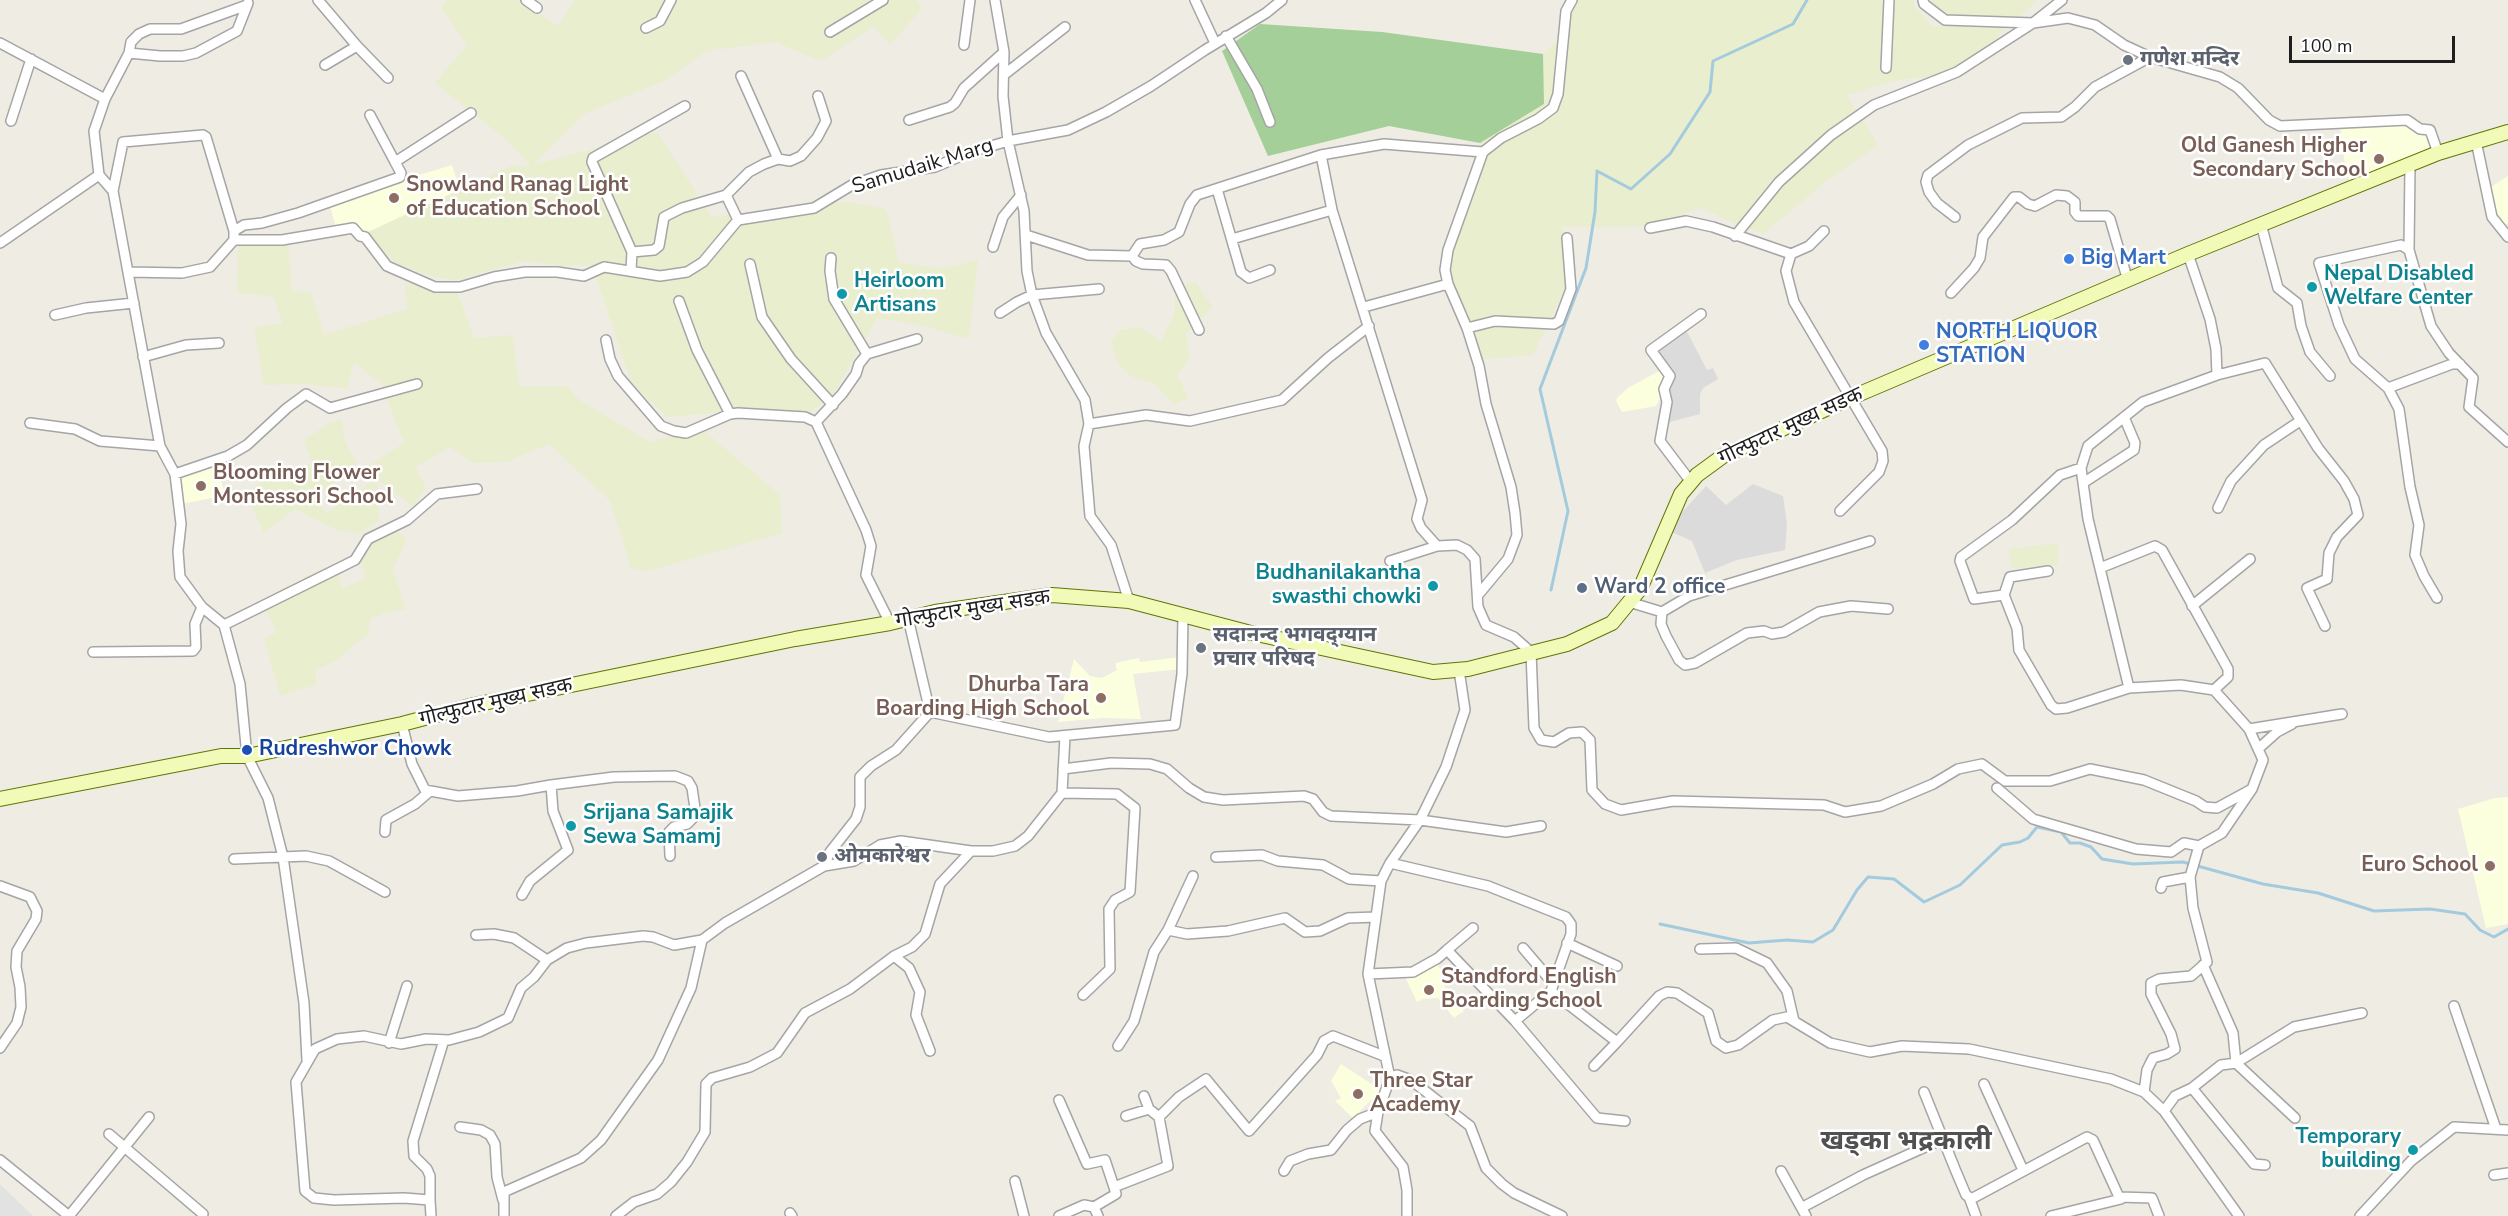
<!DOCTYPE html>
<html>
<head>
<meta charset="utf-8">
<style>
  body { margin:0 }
  #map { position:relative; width:2508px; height:1216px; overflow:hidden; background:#efece4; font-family:"Nunito Sans",sans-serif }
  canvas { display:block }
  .scale { position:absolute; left:2289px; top:36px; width:166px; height:27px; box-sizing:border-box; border:3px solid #1e1e1e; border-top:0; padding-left:8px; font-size:18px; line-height:21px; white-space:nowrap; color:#1e1e1e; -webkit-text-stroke:4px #fff; paint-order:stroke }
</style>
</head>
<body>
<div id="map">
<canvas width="2508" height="1216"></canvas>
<div class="scale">100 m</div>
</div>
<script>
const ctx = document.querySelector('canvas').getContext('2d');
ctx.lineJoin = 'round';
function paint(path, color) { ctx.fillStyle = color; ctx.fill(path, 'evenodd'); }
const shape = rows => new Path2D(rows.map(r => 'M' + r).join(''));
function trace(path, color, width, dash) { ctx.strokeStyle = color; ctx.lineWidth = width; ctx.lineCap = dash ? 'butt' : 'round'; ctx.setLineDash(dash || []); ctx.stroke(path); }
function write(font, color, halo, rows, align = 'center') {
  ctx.font = font + ' "Nunito Sans","Noto Sans Devanagari",sans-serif'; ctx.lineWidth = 5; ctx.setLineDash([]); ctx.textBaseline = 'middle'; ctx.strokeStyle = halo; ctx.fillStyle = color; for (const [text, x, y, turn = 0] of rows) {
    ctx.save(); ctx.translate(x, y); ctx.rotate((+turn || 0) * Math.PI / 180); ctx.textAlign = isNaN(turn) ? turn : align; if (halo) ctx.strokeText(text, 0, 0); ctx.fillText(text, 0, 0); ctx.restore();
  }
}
paint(shape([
  [1684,326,1707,370,1713,368,1718,379,1703,388,1700,394,1700,414,1666,423,1669,376,1654,353],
  [1753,484,1783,496,1787,524,1785,550,1737,560,1705,573,1692,541,1669,531,1676,519,1706,486,1726,505]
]), '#dcdbdb');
paint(shape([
  [2404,123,2430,132,2435,151,2350,182,2345,166,2340,126],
  [452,165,457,180,453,193,366,233,361,235,356,225,336,228,329,203],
  [2508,176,2508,223,2503,227,2497,224,2482,193],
  [1659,371,1668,383,1656,406,1622,412,1616,401,1617,398,1628,388],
  [214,463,226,495,182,504,178,477],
  [1180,657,1181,669,1133,674,1141,719,1103,718,1058,722,1074,659,1090,676,1102,678,1117,670,1115,663,1139,658,1140,662],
  [2508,797,2508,924,2486,928,2458,809,2495,798],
  [1437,964,1446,980,1442,983,1464,1011,1454,1018,1438,998,1423,999,1417,1002,1406,979,1412,975,1420,975,1428,967],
  [1341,1064,1381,1090,1353,1118,1335,1101,1341,1098,1331,1081]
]), '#fcffdd');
paint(shape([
  [447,0,518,0,558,26,575,0,917,0,922,9,890,45,874,26,821,61,775,42,707,51,666,80,586,113,533,165,657,132,712,217,848,202,886,209,899,262,941,269,978,260,969,339,924,326,877,318,834,393,805,416,731,411,667,417,631,382,592,265,560,266,524,261,456,280,434,277,396,263,374,244,366,233,511,166,531,166,504,138,435,83,467,45,441,8],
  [1576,0,1914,0,1914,6,1932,26,2004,28,1980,64,1935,76,1898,80,1847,95,1878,145,1827,181,1763,234,1731,222,1702,208,1638,227,1562,227,1567,285,1533,355,1481,359,1444,261,1480,143,1544,104,1543,54,1563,34],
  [1928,0,2038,0,2019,17,1942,14],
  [288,241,292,291,311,292,324,335,407,309,405,283,457,291,474,338,513,335,519,387,568,386,579,400,650,442,701,428,780,495,782,533,648,571,631,568,610,501,549,444,506,462,473,463,450,447,416,467,426,488,412,506,364,469,404,443,381,384,354,362,347,389,306,384,264,385,254,328,282,323,274,297,237,292,238,244],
  [1195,282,1213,307,1186,334,1190,358,1178,375,1188,398,1174,405,1155,384,1130,376,1117,362,1111,341,1120,330,1140,327,1161,342,1175,312,1175,289],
  [342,420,345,442,357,463,314,500,326,513,373,481,378,486,379,521,358,533,337,530,295,509,264,533,246,495,269,472,273,477,295,473,312,463,304,440,331,422],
  [381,526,396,531,407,539,393,569,406,609,384,613,371,619,368,634,336,661,316,670,316,685,280,696,264,638,277,632,262,604,287,585,302,586,303,577,337,564,342,589,365,578,357,545,363,533],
  [2058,543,2058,565,2011,568,2009,549]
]), '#e9eecf');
paint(shape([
  [1260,24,1382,32,1543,54,1544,104,1480,143,1389,126,1268,156,1222,51]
]), '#a4cf98');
paint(shape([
  [0,1184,33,1216,0,1216]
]), '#e2e2e2');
trace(shape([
  [1551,590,1568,511,1540,389,1586,268,1595,212,1597,171,1631,189,1670,154,1710,92,1713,61,1793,24,1807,0],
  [1660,924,1749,943,1787,940,1813,942,1833,930,1857,890,1868,877,1894,879,1924,902,1960,885,2002,845,2020,842,2028,838,2037,827,2061,832,2070,843,2080,843,2091,847,2102,859,2133,864,2183,862,2263,884,2318,893,2374,911,2430,909,2465,914,2480,930,2494,937,2508,929]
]), '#a3cbdd', 3);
const minor = shape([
  [318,0,357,46,388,78],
  [526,0,537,8],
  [995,0,1004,52,1003,96,1008,141,1024,211,1027,271,1032,295,1046,333,1085,400,1089,424,1084,446,1090,516,1111,545,1129,601],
  [1195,0,1215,43],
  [1923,0,1924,4,1945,20,2033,23,2068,18,2095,25,2124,45,2150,57,2220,77,2238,88,2269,120,2280,126,2407,120,2420,129,2430,130,2438,153],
  [646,28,660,21,671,0],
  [830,32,883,0],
  [1226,36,1257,89,1270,122],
  [0,43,105,99],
  [964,45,970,0],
  [129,53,160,56,183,56,196,53,237,31,248,3],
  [325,65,357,46],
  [1886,68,1889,0],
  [1005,74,1065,27],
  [741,76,778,159],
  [370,115,395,162,471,113],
  [909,120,950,107,955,103,964,88,1004,52],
  [11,121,31,59],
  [2476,141,2492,217,2508,237],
  [1321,155,1332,210,1422,500,1417,519,1421,528,1437,546],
  [2410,165,2409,250,2431,326,2449,353,2473,378,2469,407,2508,442],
  [99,175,113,191,160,446,175,474,181,524,178,551,180,577,202,607,224,625,240,684,247,756,268,798,283,857,304,1003,307,1060],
  [1217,189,1241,272,1249,278,1270,270],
  [113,191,123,142,203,135,206,137,234,231,234,240],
  [1955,217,1937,203,1929,192,1926,182,1928,175,1968,145,2022,118,2061,117,2075,107,2095,87,2150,57],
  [738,220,726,195,749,172,764,164,778,159,790,161,801,156,817,138,826,121,818,96],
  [2261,224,2278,288,2297,303,2301,326,2310,352,2330,376],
  [1650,228,1686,221,1713,227,1791,254,1809,246,1824,231],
  [234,231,244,225,262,223,298,213,400,177,401,173,395,162],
  [1026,235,1088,255,1132,256],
  [1735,236,1779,182,1831,135,1874,105,1957,72,2033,23,2062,0],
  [1232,239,1332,210],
  [0,243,99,175,94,131,105,99,129,53,131,42,139,34,150,29,181,29,247,5],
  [993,247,1003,217,1021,195],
  [632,252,654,250,659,246,664,217,682,208,726,195],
  [1791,254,1786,271,1794,302,1882,451,1883,461,1879,472,1840,511],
  [2188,254,2210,319,2216,349,2217,375],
  [831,258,830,271,834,299,867,354],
  [750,264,762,317,791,359,833,405],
  [631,270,632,252,592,162,593,158,685,106],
  [128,272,182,273,210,267,234,240,282,240,353,228,360,236,365,237,387,266,435,287,460,287,494,277,525,272,557,272,584,276,604,267,660,276,687,272,703,262,738,220,814,208,852,185,881,175,935,167,968,153,1008,141,1068,130,1106,112,1151,86,1205,50,1266,13,1282,0],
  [1951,293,1974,268,1980,258,1983,237,2014,197,2019,197,2028,204,2035,206,2056,195,2067,196,2075,202,2075,212,2078,216,2107,216,2110,219,2128,281],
  [679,301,697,350,730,414],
  [1364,307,1448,284],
  [1000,313,1017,302,1032,295,1099,289],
  [55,315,86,308,134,303],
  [1467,328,1495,321,1554,324,1559,321,1571,289,1567,238],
  [1199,330,1171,271,1166,265,1143,264,1136,261,1132,256,1140,244,1164,240,1179,232,1190,204,1197,195,1321,155,1384,144,1483,152],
  [606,340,610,359,618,376,661,426,674,431,686,433,730,414,738,413,805,417,816,422,866,530,871,546,866,575,890,623],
  [143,357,186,345,219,343],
  [2388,388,2355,359,2339,325,2319,263,2401,245,2409,250],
  [816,422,842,394,856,374,859,364,867,354,917,339],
  [30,423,75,429,100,441,160,446],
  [1089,424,1146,415,1190,421,1282,400,1328,358,1369,326],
  [175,474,228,456,247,445,287,408,306,394,330,408,417,384],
  [1691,482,1660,441,1667,402,1664,389,1670,376,1651,350,1701,314],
  [2083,483,2134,450,2135,443,2124,417],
  [2218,508,2231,481,2264,445,2300,421],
  [1390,561,1437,546,1457,545,1467,550,1475,559,1478,607,1486,625,1514,637,1531,652,1534,728,1541,740,1554,742,1569,733,1582,732,1590,740,1592,790,1605,804,1621,810,1673,801,1824,805,1845,812,1881,806,1933,784,1958,769,1982,764,2005,781,2050,781,2090,769,2144,780,2196,801,2205,807,2217,808,2252,789],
  [2100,568,2155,546,2162,550,2228,669,2228,677,2214,690],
  [2048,571,2010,577,2004,595,2017,628,2019,650,2051,705,2056,709,2067,708,2129,688,2181,685,2214,690,2249,729,2263,760,2252,789,2222,833,2199,846,2190,877,2193,908,2207,962,2191,976,2159,979,2151,983,2151,994,2171,1034,2175,1049,2167,1054,2153,1058,2147,1070,2144,1092,2164,1111,2239,1216],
  [1478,595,1508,559,1517,535,1515,513,1511,487,1486,404,1479,366,1467,328,1448,284,1445,270,1448,250,1483,152,1501,138,1538,119,1553,108,1558,94,1566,11,1572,0],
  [2004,595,1974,599,1960,561,1961,557,2012,520,2060,475,2081,468],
  [2437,598,2424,576,2415,555,2419,525,2410,487,2399,409,2388,388,2452,364,2460,364],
  [1629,602,1662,612,1689,596,1870,541],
  [2192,606,2250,559],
  [1662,612,1661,624,1666,636,1679,660,1685,665,1695,663,1747,633,1764,631,1772,634,1784,632,1819,612,1851,606,1888,609],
  [908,618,930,712],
  [224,625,355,560,368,539,407,520,437,494,477,489],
  [93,652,193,651,196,647,195,624,202,607],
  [2129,688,2088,519,2081,468,2088,446,2143,402,2217,375,2265,363,2318,448,2344,481,2354,499,2358,515,2337,537,2329,553,2327,579,2307,588,2325,626],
  [402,724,412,764,425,790,458,796,517,791,551,785,553,811,568,850,530,881,522,895],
  [2249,729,2342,714],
  [2258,749,2277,732,2292,724],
  [1063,769,1111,763,1150,764,1167,769,1189,788,1204,797,1223,800,1304,796,1313,799,1323,812,1331,816,1420,820,1506,832,1541,826],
  [551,785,614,777,675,776,688,781,692,788,696,815,687,824,674,827,669,832,670,856],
  [1997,788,2033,819,2136,849,2171,852,2184,843,2199,846],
  [1062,793,1117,794,1135,808,1130,892,1115,900,1109,909,1110,969,1083,995],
  [385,832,386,820,415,804,430,791],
  [1216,857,1262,855,1278,861,1323,865,1349,879,1381,881],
  [234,859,306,856,329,861,385,892],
  [1390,863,1488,886,1566,917,1571,924,1571,934,1551,991],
  [824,866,854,861,880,845,901,841,971,851],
  [0,886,30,897,37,911,36,919,17,951,16,967,20,987,21,1007,17,1023,0,1048],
  [2161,888,2163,882,2190,877],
  [1168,930,1193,876],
  [476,935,494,934,514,938,547,960],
  [1567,943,1617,966],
  [1523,948,1552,982],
  [1700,949,1736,948,1767,963,1787,991,1794,1021],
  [1447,950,1473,928],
  [2203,965,2233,1033,2236,1063,2294,1027,2362,1013],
  [1368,974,1381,881,1390,863,1420,820,1446,767,1465,710,1459,670],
  [2454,1006,2496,1129],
  [1515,1021,1551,991,1617,1042,1594,1066],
  [1617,1042,1659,996,1667,992,1677,993,1708,1013,1716,1041,1726,1048,1738,1045,1773,1020,1787,1017,1830,1043,1870,1052,1902,1046,1969,1049,2111,1079,2144,1092],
  [389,1043,407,986],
  [1118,1046,1134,1021,1154,952,1168,930,1187,934,1228,931,1285,918,1305,932,1320,931,1348,918,1376,917],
  [930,1051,916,1015,920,992,909,968,894,956,912,947,925,934,940,884,971,851,993,851,1015,846,1028,836,1062,793,1065,736],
  [1390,1078,1397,1075,1411,1080,1470,1126,1486,1168,1502,1184,1514,1193,1562,1216],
  [1984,1084,2023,1170],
  [2192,1088,2221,1065,2236,1063,2295,1118],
  [1924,1092,1955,1169,1966,1195,1969,1197,1973,1198,2087,1137,2093,1140,2119,1197,2152,1198,2159,1216],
  [1144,1096,1149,1109],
  [1059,1100,1087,1164,1105,1160,1114,1187,1116,1194,1094,1207],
  [2164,1111,2175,1096,2192,1088,2254,1164,2265,1165],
  [1126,1116,1149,1109,1159,1117],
  [460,1127,481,1130,490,1135,495,1144,497,1177,503,1200],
  [109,1134,203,1214],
  [0,1160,69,1216],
  [1284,1171,1290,1161,1308,1154,1331,1150,1347,1130,1360,1119,1378,1112],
  [1781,1171,1806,1216],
  [2494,1175,2508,1173],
  [1015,1181,1024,1216],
  [1114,1187,1168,1166,1159,1117,1179,1097,1206,1079,1249,1131,1317,1055,1324,1041,1333,1036,1384,1056],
  [1969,1197,1976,1216],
  [430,1200,430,1176,427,1169,414,1156,413,1141,444,1040],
  [1803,1207,1863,1175,1943,1139],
  [790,1213,792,1216],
  [69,1216,149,1117],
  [431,1216,430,1200,404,1198,334,1200,314,1198,305,1191,296,1082,315,1049,337,1039,364,1036,401,1044,426,1039,449,1040,479,1032,508,1018,521,988,534,977,547,960,567,948,586,943,643,936,653,937,674,945,702,940,725,923,824,866,830,852,856,819,860,807,860,777,871,766,896,750,930,712,1049,737,1175,725,1182,674,1183,614],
  [504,1216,504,1194,506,1191,581,1158,601,1140,658,1060,691,988,702,940],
  [616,1216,634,1202,657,1194,671,1182,687,1162,705,1132,706,1084,712,1078,750,1067,777,1053,805,1013,850,989,894,956],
  [1059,1216,1084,1205,1094,1207,1098,1216],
  [1407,1216,1407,1190,1403,1167,1375,1131,1378,1112,1390,1078,1368,974,1413,972,1438,958,1447,950,1515,1021,1597,1118,1625,1121],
  [2051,1216,2121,1199],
  [2360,1216,2411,1161,2454,1127,2508,1130]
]);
const secondary = shape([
  [0,799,221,756,247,756,402,724,474,705,795,639,890,623,935,612,1052,595,1129,601,1247,632,1433,672,1468,669,1567,644,1612,623,1640,589,1681,494,1697,475,1723,456,1850,398,2188,254,2438,153,2508,132]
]);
trace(minor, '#a5a5a5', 12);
trace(secondary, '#607604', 16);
trace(minor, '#fff', 9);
trace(secondary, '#f1fab7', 14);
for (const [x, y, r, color] of [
  [2128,60,6,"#6b7280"],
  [2379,159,6,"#8d6e63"],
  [394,198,6,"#8d6e63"],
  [2069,259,6,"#3f7fe0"],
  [2312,287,6,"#0f9aa8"],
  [842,294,6,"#0f9aa8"],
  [1924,345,6,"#3f7fe0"],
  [201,486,6,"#8d6e63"],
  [1433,586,6,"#0f9aa8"],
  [1582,588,6,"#5c6f8a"],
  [1201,648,6,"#6b7280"],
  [1101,698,6,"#8d6e63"],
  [247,750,6,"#1a4fb4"],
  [571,826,6,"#0f9aa8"],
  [822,857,6,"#6b7280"],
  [2490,866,6,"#8d6e63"],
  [1429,990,6,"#8d6e63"],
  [1358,1094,6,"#8d6e63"],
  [2413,1150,6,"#0f9aa8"]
]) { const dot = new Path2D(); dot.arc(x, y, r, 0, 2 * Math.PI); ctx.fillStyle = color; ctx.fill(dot); trace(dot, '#fff', 2); }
write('bold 21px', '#5b616d', '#fff', [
  ["गणेश मन्दिर",2140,60],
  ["सदानन्द भगवद्ग्यान",1213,636],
  ["प्रचार परिषद",1213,660],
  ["ओमकारेश्वर",834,857]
], 'left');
write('bold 21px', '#785e54', '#fff', [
  ["Old Ganesh Higher",2367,147,"right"],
  ["Secondary School",2367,171,"right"],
  ["Snowland Ranag Light",406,186],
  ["of Education School",406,210],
  ["Blooming Flower",213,474],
  ["Montessori School",213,498],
  ["Dhurba Tara",1089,686,"right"],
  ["Boarding High School",1089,710,"right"],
  ["Euro School",2478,866,"right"],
  ["Standford English",1441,978],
  ["Boarding School",1441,1002],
  ["Three Star",1370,1082],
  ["Academy",1370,1106]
], 'left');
write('21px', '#1e1e1e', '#fff', [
  ["Samudaik Marg",923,167,-17],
  ["गोल्फुटार मुख्य सडक",1791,427,-25],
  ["गोल्फुटार मुख्य सडक",973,610,-9],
  ["गोल्फुटार मुख्य सडक",496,703,-13]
]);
write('bold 21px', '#366cbe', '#fff', [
  ["Big Mart",2081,259],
  ["NORTH LIQUOR",1936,333],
  ["STATION",1936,357]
], 'left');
write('bold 21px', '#0d838f', '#fff', [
  ["Nepal Disabled",2324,275],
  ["Welfare Center",2324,299],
  ["Heirloom",854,282],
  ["Artisans",854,306],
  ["Budhanilakantha",1421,574,"right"],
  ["swasthi chowki",1421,598,"right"],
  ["Srijana Samajik",583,814],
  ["Sewa Samamj",583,838],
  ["Temporary",2401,1138,"right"],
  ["building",2401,1162,"right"]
], 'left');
write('bold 21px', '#4e5e75', '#fff', [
  ["Ward 2 office",1594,588]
], 'left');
write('bold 21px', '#164399', '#fff', [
  ["Rudreshwor Chowk",259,750]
], 'left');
write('bold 27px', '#515151', '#fff', [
  ["खड्का भद्रकाली",1906,1142]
]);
</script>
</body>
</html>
